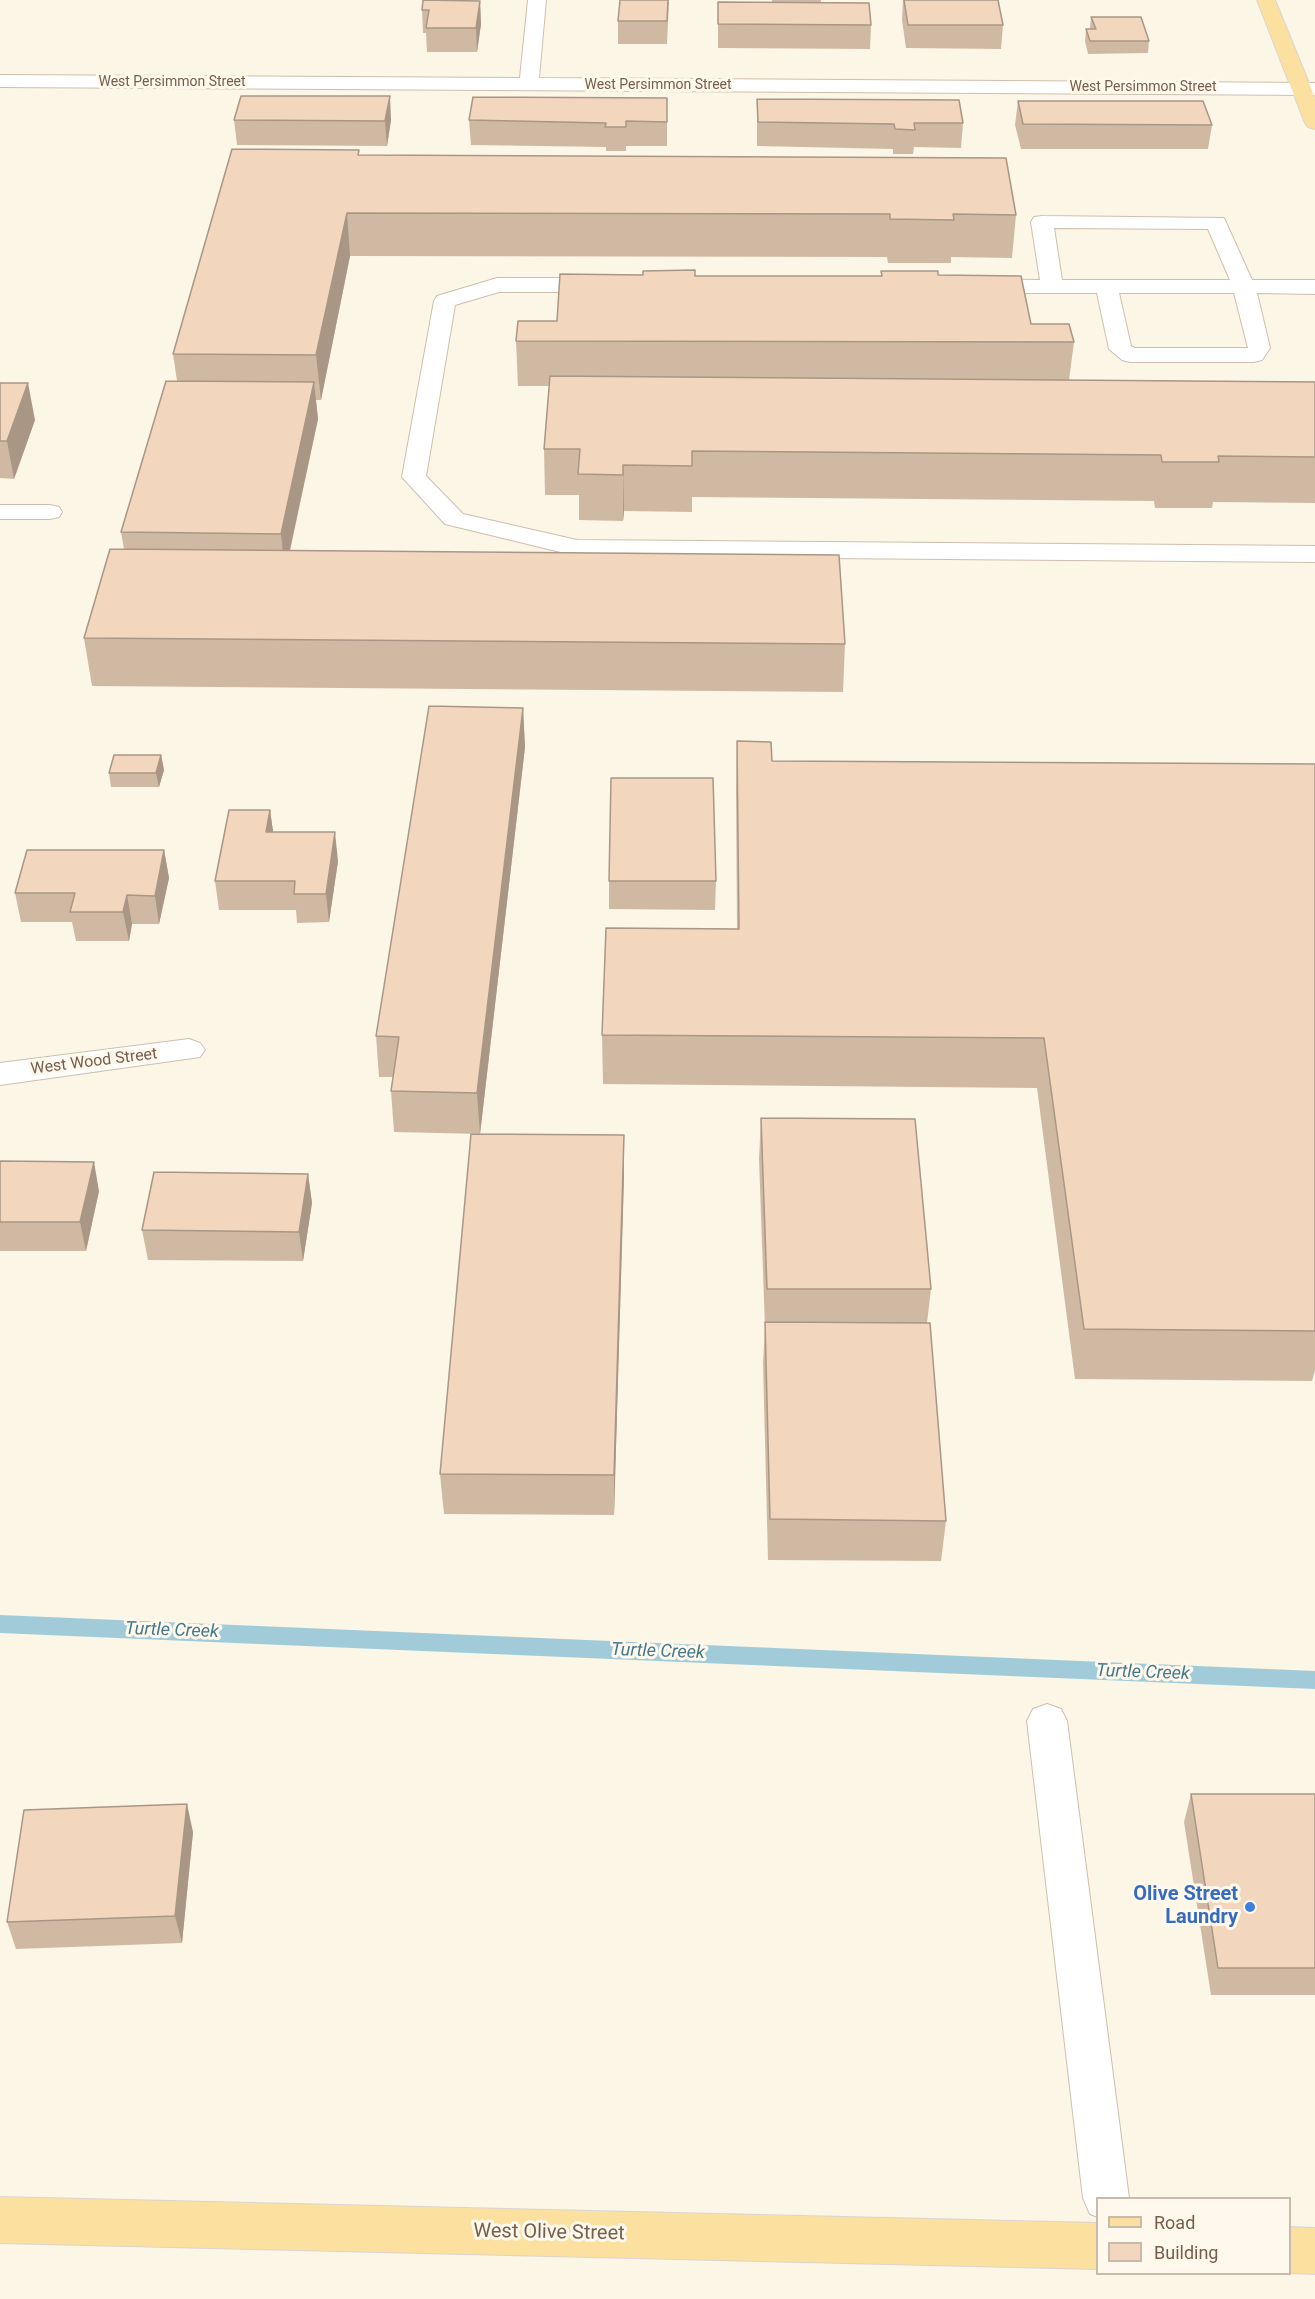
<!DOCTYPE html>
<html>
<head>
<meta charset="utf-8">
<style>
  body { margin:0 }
  #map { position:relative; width:1315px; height:2299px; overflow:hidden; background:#fcf6e7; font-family:Roboto,sans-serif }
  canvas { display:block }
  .legend { position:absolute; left:1096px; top:2197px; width:195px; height:78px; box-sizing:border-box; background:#fff9ed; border:2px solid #c8bbac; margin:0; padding:8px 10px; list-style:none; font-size:18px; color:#765e4b }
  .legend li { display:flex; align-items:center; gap:12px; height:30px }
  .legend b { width:30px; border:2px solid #c8bbac }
</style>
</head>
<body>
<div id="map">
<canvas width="1315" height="2299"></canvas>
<ul class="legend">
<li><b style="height:8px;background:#fbe09f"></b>Road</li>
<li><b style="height:16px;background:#f2d7be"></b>Building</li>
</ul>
</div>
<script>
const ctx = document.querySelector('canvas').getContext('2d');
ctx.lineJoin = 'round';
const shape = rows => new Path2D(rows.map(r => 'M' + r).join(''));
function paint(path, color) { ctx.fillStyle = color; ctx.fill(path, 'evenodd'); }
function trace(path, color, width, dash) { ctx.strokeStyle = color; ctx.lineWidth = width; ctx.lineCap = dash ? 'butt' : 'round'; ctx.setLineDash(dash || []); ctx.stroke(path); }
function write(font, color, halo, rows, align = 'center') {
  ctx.font = font + ' Roboto,sans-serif'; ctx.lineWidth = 6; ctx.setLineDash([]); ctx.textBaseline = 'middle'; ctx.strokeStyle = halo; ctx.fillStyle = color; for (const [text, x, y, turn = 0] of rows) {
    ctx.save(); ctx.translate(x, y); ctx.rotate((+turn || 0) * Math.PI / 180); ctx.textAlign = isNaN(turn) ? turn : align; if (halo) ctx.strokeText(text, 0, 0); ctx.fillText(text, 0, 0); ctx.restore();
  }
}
paint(shape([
  [0,1615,1315,1671,1315,1689,0,1633,0,1615]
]), '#a1cbd8');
const minor = shape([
  [528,0,546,0,539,78,1315,83,1315,95,0,87,0,75,520,78,528,0],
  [1042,216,1224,218,1252,280,1315,280,1315,294,1257,293,1270,348,1262,360,1254,362,1130,362,1122,360,1109,349,1097,293,978,293,970,291,967,286,970,281,978,279,1040,280,1031,222,1034,217,1042,216],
  [1054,228,1208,229,1230,280,1062,280,1054,228],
  [1119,293,1234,293,1248,348,1135,348,1131,346,1119,293],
  [497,278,605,278,613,280,616,285,613,290,605,292,499,292,455,305,426,476,463,514,577,540,1315,546,1315,562,577,556,445,524,402,477,434,301,437,296,497,278],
  [0,505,50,505,59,507,62,512,59,517,50,519,0,519,0,505],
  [189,1039,200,1043,205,1050,200,1057,0,1085,0,1063,189,1039],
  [1047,1704,1061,1709,1067,1721,1129,2198,1098,2198,1098,2217,1090,2214,1083,2198,1027,1721,1033,1709,1047,1704]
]);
const major = shape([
  [1257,0,1275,0,1315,98,1315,129,1308,127,1305,123,1257,0],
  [0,2197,1098,2223,1098,2269,0,2243,0,2197],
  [1290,2227,1315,2228,1315,2274,1290,2273,1290,2227]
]);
trace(minor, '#cfbead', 2);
trace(major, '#dbd5d0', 2);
paint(minor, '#fff');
paint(major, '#fbe09f');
paint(shape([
  [669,0,667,44,618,44,618,21],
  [772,0,821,0,821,3,871,25,870,49,718,48,718,2,772,2],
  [903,0,998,0,1003,25,1001,49,906,48,902,20],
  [480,1,481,24,477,52,427,52,426,33,423,33,422,10],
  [1091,17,1149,41,1148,53,1088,54,1085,41,1086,29,1090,29],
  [667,98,667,146,626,146,626,151,606,151,606,147,471,145,469,120],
  [757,99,963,123,961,148,914,147,913,154,893,154,893,149,757,146],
  [1018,101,1212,125,1208,149,1021,149,1015,125],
  [234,120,391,120,387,146,237,145],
  [359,150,359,155,1016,215,1012,258,951,257,951,263,888,263,887,257,350,256,321,400,316,400,318,419,290,551,845,644,843,692,92,686,84,638,124,549,121,532,177,381,173,354],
  [881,271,938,275,1031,324,1074,342,1069,380,1315,382,1315,503,1213,502,1212,508,1155,508,1154,501,692,497,692,512,624,511,623,521,579,520,579,495,545,495,544,449,549,386,518,386,516,341,557,321,695,276,881,276],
  [0,383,35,420,14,479,0,478],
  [523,708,525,747,480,1134,394,1132,391,1091,393,1077,379,1077,376,1036],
  [737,741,772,761,1315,764,1315,1370,1312,1381,1075,1379,1037,1088,603,1084,602,1035,737,929,736,789],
  [161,755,164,770,159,787,111,787,109,773],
  [270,810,273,832,338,861,329,922,297,923,296,910,219,910,215,881],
  [164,850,169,878,159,924,132,924,129,941,76,941,72,922,21,922,15,893],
  [609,881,716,881,715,910,609,909],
  [761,1118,931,1289,927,1323,946,1521,941,1561,768,1560,763,1363,765,1328,759,1159],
  [624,1135,624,1176,614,1515,444,1514,440,1474],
  [0,1161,99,1191,86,1251,0,1251],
  [308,1174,312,1203,303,1261,148,1260,142,1230],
  [1191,1794,1315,1794,1315,1995,1211,1995,1184,1822],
  [193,1832,182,1943,16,1949,7,1922]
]), '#d0b9a3');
paint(shape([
  [480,1,481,24,477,52,476,28],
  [390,96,391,120,387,146,385,121],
  [347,213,350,256,321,400,316,355],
  [314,382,318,419,285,572,281,534],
  [28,383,35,420,14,479,7,441],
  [623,465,624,511,623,521],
  [523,708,525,747,480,1134,477,1093],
  [161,755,164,770,159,787,156,773],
  [270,810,274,838,266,832],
  [335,832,338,861,329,922,326,894],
  [164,850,169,878,159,924,155,896],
  [127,895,132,924,129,941,123,912],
  [624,1135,624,1176,614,1515,614,1475],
  [94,1162,99,1191,86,1251,80,1222],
  [308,1174,312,1203,303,1261,299,1232],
  [187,1804,193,1832,182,1943,175,1916]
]), '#a99685');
const building = shape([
  [423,0,480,1,476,28,426,28,429,10,422,10,423,0],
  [620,0,668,0,667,21,618,21,620,0],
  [904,0,998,0,1003,25,908,25,904,0],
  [718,2,869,3,871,25,718,24,718,2],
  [1091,17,1141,17,1149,41,1090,41,1086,29,1096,29,1091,17],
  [241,96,390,96,385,121,234,120,241,96],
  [473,97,667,98,667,122,626,121,626,127,605,127,606,123,469,120,473,97],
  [757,99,959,100,963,123,914,123,915,130,895,129,894,124,758,122,757,99],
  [1018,101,1203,101,1212,125,1023,124,1018,101],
  [232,149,359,150,358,155,1006,158,1016,215,953,214,954,220,890,219,890,214,347,213,316,355,173,354,232,149],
  [695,270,695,276,882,276,881,271,938,271,938,275,1021,276,1031,324,1069,324,1074,342,516,341,518,321,557,321,560,274,643,275,643,271,695,270],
  [550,376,1315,382,1315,457,1218,456,1219,462,1162,462,1161,455,692,451,692,466,623,465,623,475,578,474,580,449,544,449,550,376],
  [166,381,314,382,281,534,121,532,166,381],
  [0,383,28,383,7,441,0,441,0,383],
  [110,549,839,555,845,644,84,638,110,549],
  [429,706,523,708,477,1093,391,1091,399,1037,376,1036,429,706],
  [737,741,771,742,772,761,1315,764,1315,1331,1084,1329,1044,1038,602,1035,606,928,739,929,737,741],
  [114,755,161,755,156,773,109,773,114,755],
  [611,778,713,778,716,881,609,881,611,778],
  [229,810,270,810,266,832,335,832,326,894,294,894,295,881,215,881,229,810],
  [27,850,164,850,155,896,127,895,123,912,70,912,75,893,15,893,27,850],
  [761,1118,915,1119,931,1289,767,1289,761,1118],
  [471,1134,624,1135,614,1475,440,1474,471,1134],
  [0,1161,94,1162,80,1222,0,1222,0,1161],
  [154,1172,308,1174,299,1232,142,1230,154,1172],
  [765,1322,930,1323,946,1521,770,1519,765,1322],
  [1191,1794,1315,1794,1315,1968,1218,1968,1191,1794],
  [187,1804,175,1916,7,1922,24,1810,187,1804]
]);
paint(building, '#f2d7be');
trace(building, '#a99685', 1.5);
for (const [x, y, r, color] of [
  [1250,1907,6,"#3f7fe0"]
]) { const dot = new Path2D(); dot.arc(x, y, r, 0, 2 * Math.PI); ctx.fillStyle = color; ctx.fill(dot); trace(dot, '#fff9ed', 2); }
write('14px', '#765e4b', '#fff9ed', [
  ["West Persimmon Street",172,82],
  ["West Persimmon Street",658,85],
  ["West Persimmon Street",1143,87]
]);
write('16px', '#765e4b', '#fff9ed', [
  ["West Wood Street",94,1062,-7]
]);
write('italic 18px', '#44798a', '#fff9ed', [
  ["Turtle Creek",172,1631,2],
  ["Turtle Creek",658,1652,2],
  ["Turtle Creek",1143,1673,2]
]);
write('bold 20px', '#366cbe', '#fff9ed', [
  ["Olive Street",1238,1895],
  ["Laundry",1238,1918]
], 'right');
write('20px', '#765e4b', '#fff9ed', [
  ["West Olive Street",549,2233,1]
]);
</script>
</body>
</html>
